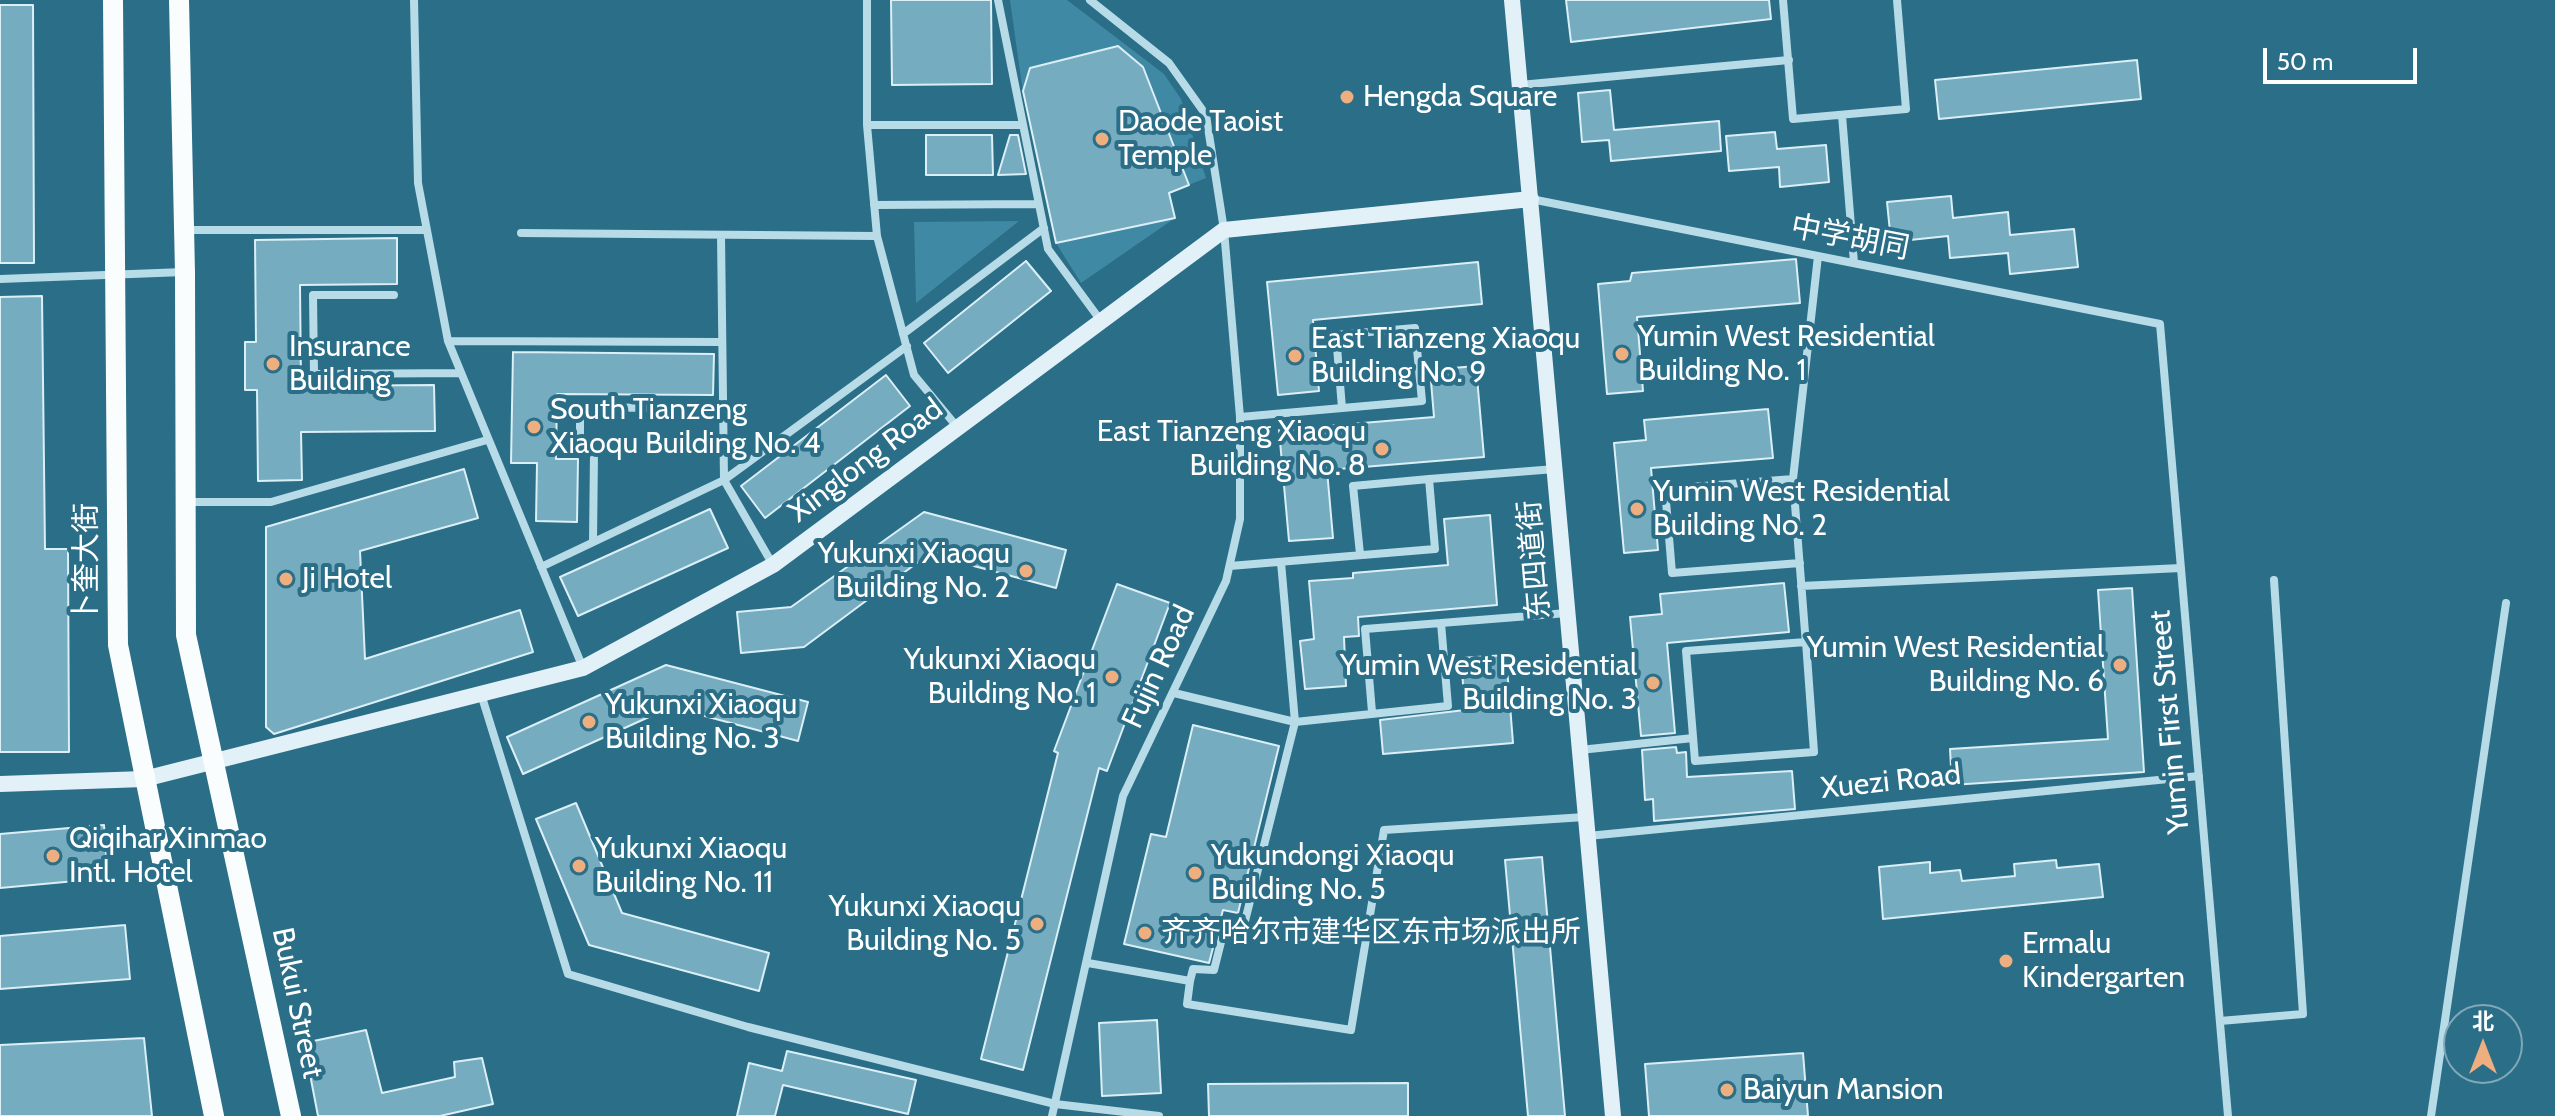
<!DOCTYPE html>
<html>
<head>
<meta charset="utf-8">
<style>
  body { margin:0 }
  #map { position:relative; width:2555px; height:1116px; overflow:hidden; background:#2b6e88; font-family:Cabin,"Noto Sans SC",sans-serif }
  canvas { display:block }
  .north { position:absolute; left:2443px; top:1004px; width:80px; height:80px; box-sizing:border-box; background:#2b6e88; border:2px solid #80a8b8; border-radius:50%; rotate:0deg; font-size:22px; font-weight:700; line-height:32px; text-align:center; color:#fff }
  .north::after { content:''; display:block; margin:auto; width:28px; height:36px; background:#eeaf80; clip-path:polygon(50% 0,100% 100%,50% 72%,0 100%) }
  .scale { position:absolute; left:2263px; top:48px; width:154px; height:36px; box-sizing:border-box; border:4px solid #fff; border-top:0; padding-left:10px; font-size:24px; line-height:28px; white-space:nowrap; color:#fff; -webkit-text-stroke:6px #2b6e88; paint-order:stroke }
</style>
</head>
<body>
<div id="map">
<canvas width="2555" height="1116"></canvas>
<div class="north">北</div>
<div class="scale">50 m</div>
</div>
<script>
const ctx = document.querySelector('canvas').getContext('2d');
ctx.lineJoin = 'round';
function paint(path, color) { ctx.fillStyle = color; ctx.fill(path, 'evenodd'); }
const shape = rows => new Path2D(rows.map(r => 'M' + r).join(''));
function trace(path, color, width, dash) { ctx.strokeStyle = color; ctx.lineWidth = width; ctx.lineCap = dash ? 'butt' : 'round'; ctx.setLineDash(dash || []); ctx.stroke(path); }
function write(font, color, halo, rows, align = 'center') {
  ctx.font = font + ' Cabin,"Noto Sans SC",sans-serif'; ctx.lineWidth = 8; ctx.setLineDash([]); ctx.textBaseline = 'middle'; ctx.strokeStyle = halo; ctx.fillStyle = color; for (const [text, x, y, turn = 0] of rows) {
    ctx.save(); ctx.translate(x, y); ctx.rotate((+turn || 0) * Math.PI / 180); ctx.textAlign = isNaN(turn) ? turn : align; if (halo) ctx.strokeText(text, 0, 0); ctx.fillText(text, 0, 0); ctx.restore();
  }
}
paint(shape([
  [1010,0,1067,0,1164,74,1181,99,1206,178,1169,193,1175,218,1081,283,1056,243,1023,93],
  [1019,221,916,303,914,222]
]), '#4089a4');
const building = shape([
  [891,0,991,0,992,84,892,85,891,0],
  [1566,0,1769,0,1771,19,1571,42,1566,0],
  [0,5,33,5,34,263,0,263,0,5],
  [1118,46,1143,67,1189,185,1169,193,1175,218,1056,243,1023,91,1030,68,1118,46],
  [2137,60,2141,99,1939,119,1935,80,2137,60],
  [1610,90,1614,130,1719,121,1721,151,1611,161,1609,140,1582,142,1578,93,1610,90],
  [1775,132,1777,149,1826,145,1829,182,1780,187,1779,167,1729,171,1726,136,1775,132],
  [926,135,992,135,993,175,926,175,926,135],
  [1010,135,1018,135,1026,174,998,175,1010,135],
  [1951,196,1953,218,2008,212,2010,235,2074,229,2078,267,2010,274,2008,253,1950,258,1948,236,1891,242,1887,202,1951,196],
  [397,238,397,284,300,285,301,386,434,385,435,431,301,432,302,480,258,481,257,390,245,390,245,342,256,342,255,240,397,238],
  [1796,259,1800,303,1637,317,1643,391,1607,394,1598,284,1630,281,1632,273,1796,259],
  [1026,261,1051,291,948,373,924,343,1026,261],
  [1478,262,1482,304,1313,320,1319,391,1278,395,1267,282,1478,262],
  [42,296,45,549,68,549,69,752,0,752,0,297,42,296],
  [513,352,714,354,713,395,557,394,556,459,578,459,577,522,536,521,537,463,511,463,513,352],
  [1476,366,1484,457,1327,470,1333,538,1289,541,1279,430,1434,417,1430,370,1476,366],
  [886,375,910,406,765,518,741,486,886,375],
  [1768,409,1773,458,1651,468,1658,550,1624,553,1614,443,1646,440,1644,420,1768,409],
  [464,469,478,518,360,551,365,659,520,610,533,652,274,734,266,727,266,527,464,469],
  [710,509,728,548,578,616,560,577,710,509],
  [924,512,1066,550,1056,588,929,554,804,647,741,653,737,612,791,607,924,512],
  [1490,515,1497,605,1358,617,1359,636,1344,637,1346,686,1305,689,1300,641,1314,639,1309,581,1353,578,1353,573,1448,565,1444,519,1490,515],
  [1784,583,1789,632,1667,643,1675,733,1641,736,1630,617,1662,614,1660,594,1784,583],
  [1117,584,1170,603,1107,771,1099,768,1023,1070,981,1059,1058,753,1054,751,1117,584],
  [2132,588,2144,772,1952,785,1950,749,2108,739,2098,590,2132,588],
  [1506,655,1513,743,1383,754,1380,720,1465,710,1461,658,1506,655],
  [666,665,808,702,798,741,671,707,523,774,507,737,666,665],
  [1193,725,1279,746,1238,913,1223,910,1209,963,1124,944,1151,834,1166,837,1193,725],
  [1676,747,1677,753,1686,752,1687,777,1792,771,1795,809,1654,821,1653,799,1645,800,1642,750,1676,747],
  [576,803,622,913,769,953,759,991,589,945,536,819,576,803],
  [104,825,108,878,0,888,0,834,104,825],
  [1542,857,1565,1116,1528,1116,1505,860,1542,857],
  [2056,860,2057,868,2099,864,2103,897,1883,919,1879,867,1930,862,1930,873,1960,870,1962,881,2015,876,2014,864,2056,860],
  [125,925,130,979,0,989,0,936,125,925],
  [1157,1020,1161,1093,1102,1096,1099,1023,1157,1020],
  [366,1030,382,1093,455,1077,454,1062,482,1058,493,1104,440,1116,318,1116,304,1043,366,1030],
  [144,1038,152,1116,0,1116,0,1045,144,1038],
  [787,1051,916,1080,908,1114,783,1085,775,1116,737,1116,749,1063,782,1071,787,1051],
  [1803,1053,1808,1116,1649,1116,1645,1064,1803,1053],
  [1408,1083,1408,1116,1209,1116,1208,1084,1408,1083]
]);
paint(building, '#76acbf');
trace(building, '#dbeff7', 2);
trace(shape([
  [414,0,418,183,448,341,583,668],
  [998,0,1048,249,1101,321],
  [1783,0,1793,119,1906,109,1897,0],
  [1520,85,1789,60],
  [1842,115,1854,263],
  [867,125,1022,125],
  [1531,199,2160,324,2228,1116],
  [874,205,1039,204],
  [185,230,427,230],
  [521,233,877,236,867,125,867,0],
  [721,235,724,480,773,565],
  [877,236,914,375,958,428],
  [0,279,184,272],
  [394,295,313,295,314,374,461,373],
  [903,334,1044,228],
  [448,341,722,342],
  [1240,417,1422,401,1415,328,1336,335,1342,408],
  [1429,479,1555,469],
  [1793,479,1665,489,1672,573,1800,563],
  [185,502,271,502,487,440],
  [593,542,594,452,580,452,580,407,723,409],
  [1281,562,1295,722,1448,706,1441,623,1567,613],
  [1230,566,1435,549,1429,479,1353,486,1360,554],
  [541,567,724,480,907,346],
  [1801,586,2181,568],
  [1806,642,1814,752,1695,761,1686,651,1806,642],
  [1806,645,1793,479,1818,256],
  [481,694,568,974,748,1027,1055,1104,1159,1116],
  [1372,712,1365,629,1441,623],
  [1580,750,1693,738],
  [1588,836,2199,776],
  [1088,963,1190,981,1193,969,1214,970,1226,922,1244,925,1295,722,1174,693],
  [1190,981,1187,1004,1351,1030,1384,830,1585,817],
  [2220,1021,2303,1014,2274,580],
  [1052,1116,1123,796,1226,581,1240,519,1240,417,1224,230,1206,115,1169,63,1090,0],
  [2431,1116,2506,603]
]), '#b8dbe8', 8);
trace(shape([
  [1512,0,1613,1116],
  [0,784,144,779,583,668,773,565,1224,230,1531,199]
]), '#e2f1f8', 16);
trace(shape([
  [113,0,118,645,214,1116],
  [179,0,185,272,186,635,291,1116]
]), '#fafdfe', 20);
for (const [x, y, r, color] of [
  [1347,97,8,"#eeaf80"],
  [1102,139,8,"#eeaf80"],
  [1622,354,8,"#eeaf80"],
  [1295,356,8,"#eeaf80"],
  [273,364,8,"#eeaf80"],
  [534,427,8,"#eeaf80"],
  [1382,449,8,"#eeaf80"],
  [1637,509,8,"#eeaf80"],
  [1026,571,8,"#eeaf80"],
  [286,579,8,"#eeaf80"],
  [2120,665,8,"#eeaf80"],
  [1112,677,8,"#eeaf80"],
  [1653,683,8,"#eeaf80"],
  [589,722,8,"#eeaf80"],
  [53,856,8,"#eeaf80"],
  [579,866,8,"#eeaf80"],
  [1195,873,8,"#eeaf80"],
  [1037,924,8,"#eeaf80"],
  [1145,933,8,"#eeaf80"],
  [2006,961,8,"#eeaf80"],
  [1727,1090,8,"#eeaf80"]
]) { const dot = new Path2D(); dot.arc(x, y, r, 0, 2 * Math.PI); ctx.fillStyle = color; ctx.fill(dot); trace(dot, '#2b6e88', 3); }
write('30px', '#fff', '#2b6e88', [
  ["Hengda Square",1363,97],
  ["Daode Taoist",1118,122],
  ["Temple",1118,156],
  ["Yumin West Residential",1638,337],
  ["Building No. 1",1638,371],
  ["East Tianzeng Xiaoqu",1311,339],
  ["Building No. 9",1311,373],
  ["Insurance",289,347],
  ["Building",289,381],
  ["South Tianzeng",550,410],
  ["Xiaoqu Building No. 4",550,444],
  ["East Tianzeng Xiaoqu",1366,432,"right"],
  ["Building No. 8",1366,466,"right"],
  ["Yumin West Residential",1653,492],
  ["Building No. 2",1653,526],
  ["Yukunxi Xiaoqu",1010,554,"right"],
  ["Building No. 2",1010,588,"right"],
  ["Ji Hotel",302,579],
  ["Yumin West Residential",2104,648,"right"],
  ["Building No. 6",2104,682,"right"],
  ["Yukunxi Xiaoqu",1096,660,"right"],
  ["Building No. 1",1096,694,"right"],
  ["Yumin West Residential",1637,666,"right"],
  ["Building No. 3",1637,700,"right"],
  ["Yukunxi Xiaoqu",605,705],
  ["Building No. 3",605,739],
  ["Qiqihar Xinmao",69,839],
  ["Intl. Hotel",69,873],
  ["Yukunxi Xiaoqu",595,849],
  ["Building No. 11",595,883],
  ["Yukundongi Xiaoqu",1211,856],
  ["Building No. 5",1211,890],
  ["Yukunxi Xiaoqu",1021,907,"right"],
  ["Building No. 5",1021,941,"right"],
  ["齐齐哈尔市建华区东市场派出所",1161,933],
  ["Ermalu",2022,944],
  ["Kindergarten",2022,978],
  ["Baiyun Mansion",1743,1090]
], 'left');
write('30px', '#fff', '#2b6e88', [
  ["中学胡同",1850,238,11],
  ["Xinglong Road",866,461,-37],
  ["东四道街",1535,560,-95],
  ["卜奎大街",87,563,-90],
  ["Fujin Road",1159,667,-65],
  ["Yumin First Street",2170,722,-95],
  ["Xuezi Road",1891,782,-6],
  ["Bukui Street",297,1003,78]
]);
</script>
</body>
</html>
